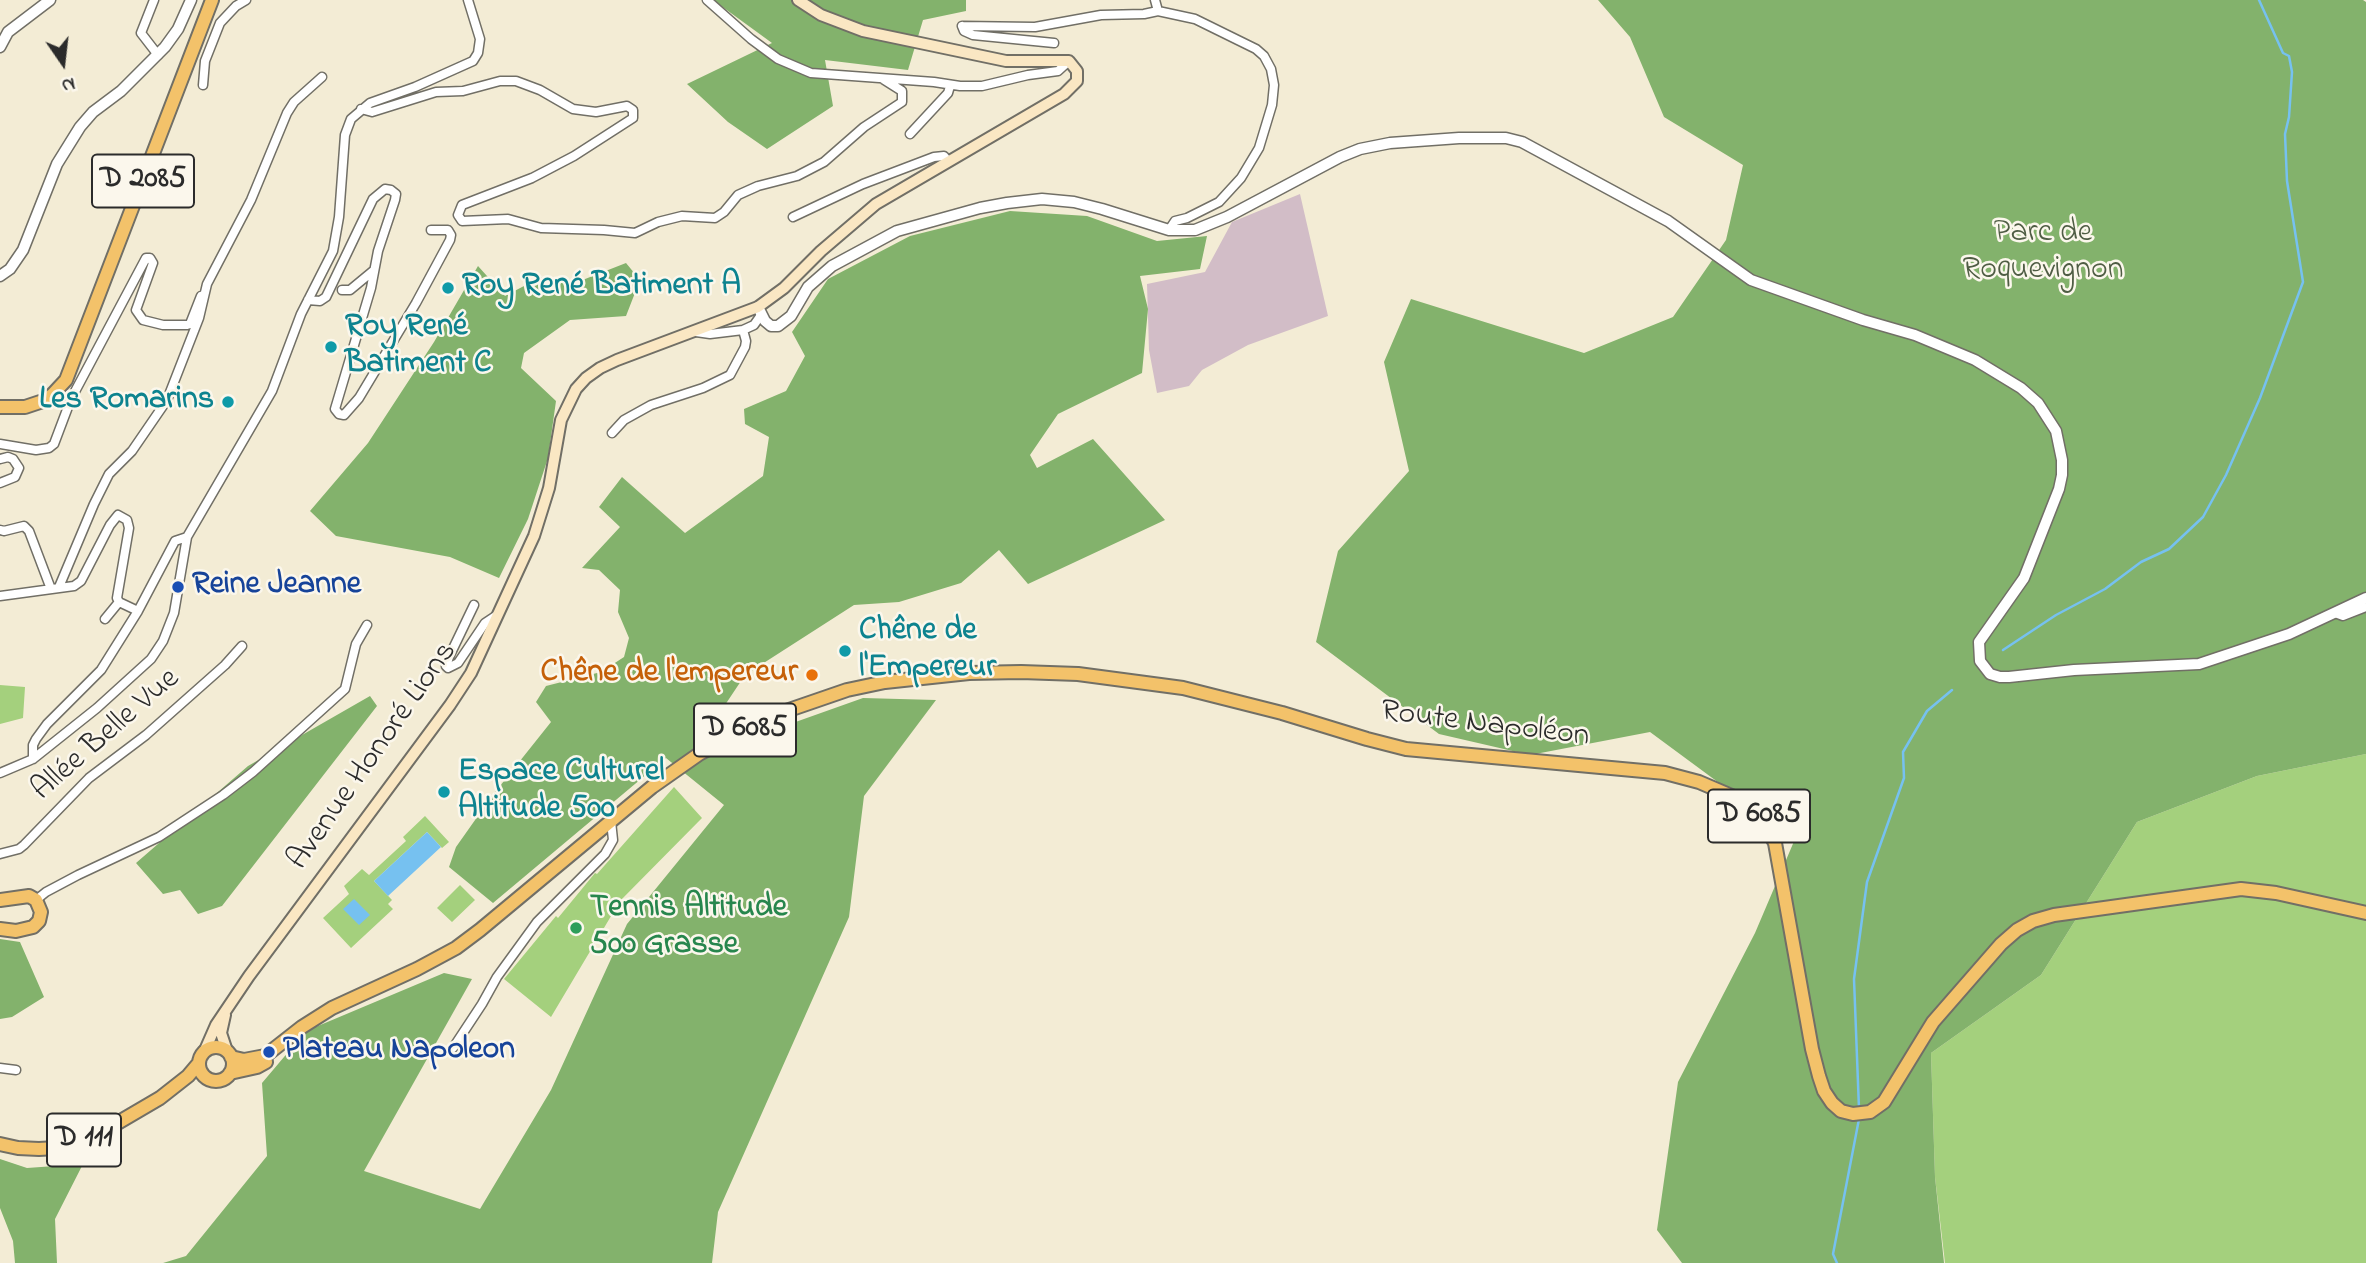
<!DOCTYPE html>
<html>
<head>
<meta charset="utf-8">
<style>
  body { margin:0 }
  #map { position:relative; width:2366px; height:1263px; overflow:hidden; background:#f3ecd5; font-family:"Indie Flower",sans-serif }
  canvas { display:block }
  .north { position:absolute; left:28px; top:28px; width:70px; height:70px; -webkit-text-stroke:5px #fbf7ec; paint-order:stroke; rotate:166deg; font-size:19px; font-weight:700; line-height:28px; text-align:center; color:#2b2b2b }
  .north::after { content:''; display:block; margin:auto; width:24px; height:32px; background:#2b2b2b; clip-path:polygon(50% 0,100% 100%,50% 72%,0 100%) }
</style>
</head>
<body>
<div id="map">
<canvas width="2366" height="1263"></canvas>
<div class="north">N</div>
</div>
<script>
const ctx = document.querySelector('canvas').getContext('2d');
ctx.lineJoin = 'round';
function paint(path, color) { ctx.fillStyle = color; ctx.fill(path, 'evenodd'); }
const shape = rows => new Path2D(rows.map(r => 'M' + r).join(''));
function trace(path, color, width, dash) { ctx.strokeStyle = color; ctx.lineWidth = width; ctx.lineCap = dash ? 'butt' : 'round'; ctx.setLineDash(dash || []); ctx.stroke(path); }
function write(font, color, halo, rows, align = 'center') {
  ctx.font = font + ' "Indie Flower",sans-serif'; ctx.lineWidth = 5; ctx.setLineDash([]); ctx.textBaseline = 'middle'; ctx.strokeStyle = halo; ctx.fillStyle = color; for (const [text, x, y, turn = 0] of rows) {
    ctx.save(); ctx.translate(x, y); ctx.rotate((+turn || 0) * Math.PI / 180); ctx.textAlign = isNaN(turn) ? turn : align; if (halo) ctx.strokeText(text, 0, 0); ctx.fillText(text, 0, 0); ctx.restore();
  }
}
paint(shape([
  [1300,194,1328,316,1248,345,1202,370,1189,386,1157,393,1149,350,1147,284,1205,272,1232,222]
]), '#d2bdc7');
paint(shape([
  [0,685,25,687,23,718,0,724],
  [2366,754,2366,1263,1945,1263,1935,1177,1931,1053,2041,975,2137,822,2257,776],
  [674,787,702,818,620,901,551,1017,504,979,556,916,558,918,595,873,597,874],
  [425,816,449,842,442,848,427,832,374,881,392,900,388,904,393,909,351,948,323,918,349,894,344,886,362,869,369,875,406,841,403,837],
  [460,885,475,900,452,922,437,908]
]), '#a4d07d');
paint(shape([
  [713,0,966,0,966,11,923,20,908,70,825,60,833,106,767,149,728,122,687,84,772,43],
  [1598,0,2363,0,2366,2,2366,754,2257,776,2137,822,2041,975,1931,1053,1935,1177,1944,1263,1682,1263,1657,1230,1678,1082,1755,933,1795,839,1650,732,1530,755,1439,734,1316,642,1338,551,1409,471,1384,362,1411,299,1584,353,1673,317,1726,240,1743,165,1664,117,1630,37],
  [1010,211,1087,216,1157,241,1207,236,1200,269,1140,276,1148,309,1142,373,1058,414,1030,455,1037,468,1093,439,1165,520,1028,584,999,550,961,583,899,602,854,605,745,675,719,714,759,735,863,698,936,700,864,796,849,917,718,1212,712,1263,163,1263,186,1256,267,1156,262,1083,306,1031,444,973,472,979,364,1171,480,1209,551,1090,627,924,724,805,666,758,493,903,449,867,456,847,492,796,551,722,536,702,546,686,601,672,624,657,629,638,618,612,620,590,599,570,582,568,620,527,599,507,622,477,685,533,763,476,769,437,745,424,744,409,786,391,805,356,792,332,828,279,910,236],
  [626,263,640,280,626,316,570,320,524,353,521,368,556,401,548,458,528,519,499,578,450,557,336,536,310,511,368,443,434,342,478,266,505,296,541,277,580,281],
  [370,696,377,706,222,906,198,914,180,890,163,894,136,863,248,766],
  [0,939,20,942,44,997,12,1017,0,1019],
  [0,1159,27,1168,83,1164,55,1219,57,1263,15,1263,13,1241,0,1208]
]), '#83b26c');
paint(shape([
  [427,832,441,847,388,896,374,881],
  [354,899,370,915,359,925,343,909]
]), '#76c1f0');
trace(shape([
  [2003,650,2056,615,2105,589,2141,562,2169,549,2203,517,2226,475,2260,398,2303,282,2287,181,2285,134,2289,117,2292,72,2289,56,2283,53,2259,0],
  [1859,1109,1854,979,1867,882,1904,778,1903,752,1927,711,1952,690],
  [1837,1263,1833,1254,1859,1119]
]), '#76c1f0', 2.5);
const minor = shape([
  [154,0,141,33,158,55],
  [707,0,751,39,778,59,811,73,934,82,960,86,982,86,1028,75,1058,71,1069,61],
  [1155,0,1158,11],
  [962,26,1035,27,1101,15,1144,14,1158,11,1195,19,1256,49,1264,56,1271,69,1274,85,1272,105,1259,148,1241,178,1219,202,1187,218,1175,221,1169,230],
  [962,26,964,31,973,35,1054,43],
  [203,85,205,61,220,23,236,6,246,0],
  [361,109,372,112,436,92,463,91,500,81,516,81,540,90,573,109,596,112,627,106,633,110,633,118,574,156,532,178,462,205,458,215,462,221,508,219,541,228,604,230,635,233,658,222,682,216,715,218,724,212,738,195,758,186,797,176,824,162,864,127,902,102,902,91,883,79],
  [910,134,948,93,950,86],
  [793,217,863,184,934,157,944,156,948,161],
  [342,290,350,290,373,271],
  [308,300,320,301,326,297,373,199,385,189,391,190,396,194,395,200,378,251,371,288,335,409,339,414,344,415,359,398,416,303,450,240,451,235,448,230,431,230],
  [696,332,710,334,743,330,754,325,761,315],
  [612,433,624,420,651,405,703,388,730,375,745,347,746,341,743,330],
  [0,444,36,450,49,448,54,444,71,399,146,258,150,258,153,263,136,310,143,320,163,325,187,325,190,324,201,296],
  [0,459,8,457,13,459,19,468,15,477,0,483],
  [0,530,4,531,24,526,29,531,51,589],
  [59,587,94,504,109,474,132,451,167,400,199,318,207,284,251,200,287,113,294,102,322,77],
  [0,596,74,586,81,581,110,525,118,515,127,520,129,528,117,598,119,602,138,611],
  [474,605,449,657,446,666,448,668,458,663,485,623,497,615],
  [2335,613,2343,616,2366,607],
  [105,619,119,602],
  [33,759,33,745,36,739,47,724,101,670,138,611,175,541,187,537],
  [0,773,33,759,97,708,151,659,163,641,174,613,187,537,272,391,301,314,333,251,339,217,345,135,351,119,370,103,415,87,473,61,478,53,480,39,468,0],
  [0,854,19,849,24,845,89,778,146,735,225,665,242,646],
  [36,900,46,892,78,875,159,837,223,795,253,772,345,689,356,644,367,625],
  [453,1048,482,1004,497,977,537,922,605,854,613,840,611,821],
  [0,1068,16,1070]
]);
const tertiary = shape([
  [0,47,8,32,50,0],
  [0,276,10,269,23,250,57,164,80,127,93,112,121,91,165,47,178,29,191,0],
  [758,307,765,321,771,326,778,326,791,316,808,287,832,266,897,231,980,208,1007,203,1042,199,1074,202,1102,209,1169,230,1195,230,1227,217,1340,157,1360,149,1390,143,1459,138,1506,138,1522,142,1668,221,1751,280,1863,320,1915,335,1975,360,2021,388,2038,403,2056,431,2062,460,2062,475,2059,489,2024,578,1979,642,1980,661,1990,674,2000,677,2009,677,2074,670,2199,664,2289,634,2366,598]
]);
const secondary = shape([
  [225,1015,221,1033,227,1051],
  [205,1050,216,1025,249,976,450,705,471,673,534,536,549,488,561,420,576,389,586,378,600,368,617,360,758,307,784,288,821,251,876,204,1064,94,1077,81,1077,71,1069,61,1006,61,863,31,821,15,798,0]
]);
const primary = shape([
  [0,407,25,407,43,401,52,395,66,380,212,0],
  [0,900,29,896,36,900,41,912,39,921,33,927,16,931,0,929],
  '199 1064a17 17 0 1 1 34 0a17 17 0 1 1-34 0Z',
  [231,1057,244,1060,265,1056,302,1027,332,1008,417,969,456,948,480,930,652,787,699,754,738,733,786,711,847,690,885,682,969,673,1021,672,1078,674,1183,688,1282,713,1367,739,1406,749,1665,773,1699,782,1734,797,1756,813,1765,824,1775,843,1812,1049,1819,1076,1824,1091,1832,1103,1841,1111,1853,1114,1870,1112,1884,1102,1933,1022,2001,944,2017,930,2033,921,2054,915,2241,889,2276,893,2366,913],
  [230,1073,257,1067,266,1062],
  [0,1144,18,1148,39,1149,56,1148,78,1142,102,1132,160,1098,188,1076,199,1063]
]);
trace(minor, '#716f66', 11);
trace(tertiary, '#716f66', 13);
trace(secondary, '#716f66', 14);
trace(primary, '#716f66', 16);
trace(minor, '#fff', 8);
trace(tertiary, '#fff', 10);
trace(secondary, '#fae7c3', 10);
trace(primary, '#f3c26a', 12);
for (const [x, y, r, color] of [
  [448,288,7,"#0f9aa8"],
  [331,347,7,"#0f9aa8"],
  [228,402,7,"#0f9aa8"],
  [178,587,7,"#1a4fb4"],
  [845,651,7,"#0f9aa8"],
  [812,675,7,"#e8710a"],
  [444,792,7,"#0f9aa8"],
  [576,928,7,"#2e9e5b"],
  [269,1052,7,"#1a4fb4"]
]) { const dot = new Path2D(); dot.arc(x, y, r, 0, 2 * Math.PI); ctx.fillStyle = color; ctx.fill(dot); trace(dot, '#fbf7ec', 2.5); }
for (const [x, y, w] of [
  [143,181,102],
  [745,730,102],
  [1759,816,102],
  [84,1140,74]
]) { const box = new Path2D(); box.roundRect(x - w / 2, y - 26.5, w, 53, 5); ctx.fillStyle = '#fbf7ec'; ctx.fill(box); trace(box, '#2b2b2b', 2); }
write('bold 30px', '#2b2b2b', null, [
  ["D 2085",143,181],
  ["D 6085",745,730],
  ["D 6085",1759,816],
  ["D 111",84,1140]
]);
write('32px', '#4f5d44', '#fbf7ec', [
  ["Parc de",2043,235],
  ["Roquevignon",2043,272]
]);
write('bold 32px', '#0d838f', '#fbf7ec', [
  ["Roy René Batiment A",462,288],
  ["Roy René",345,329],
  ["Batiment C",345,366],
  ["Les Romarins",214,402,"right"],
  ["Chêne de",859,633],
  ["l'Empereur",859,670],
  ["Espace Culturel",458,774],
  ["Altitude 500",458,811]
], 'left');
write('bold 32px', '#164399', '#fbf7ec', [
  ["Reine Jeanne",192,587],
  ["Plateau Napoleon",283,1052]
], 'left');
write('bold 32px', '#c56008', '#fbf7ec', [
  ["Chêne de l'empereur",798,675]
], 'right');
write('32px', '#2b2b2b', '#fbf7ec', [
  ["Route Napoléon",1485,726,7],
  ["Allée Belle Vue",107,736,-41],
  ["Avenue Honoré Lions",374,757,-55]
]);
write('bold 32px', '#27864d', '#fbf7ec', [
  ["Tennis Altitude",590,910],
  ["500 Grasse",590,947]
], 'left');
</script>
</body>
</html>
